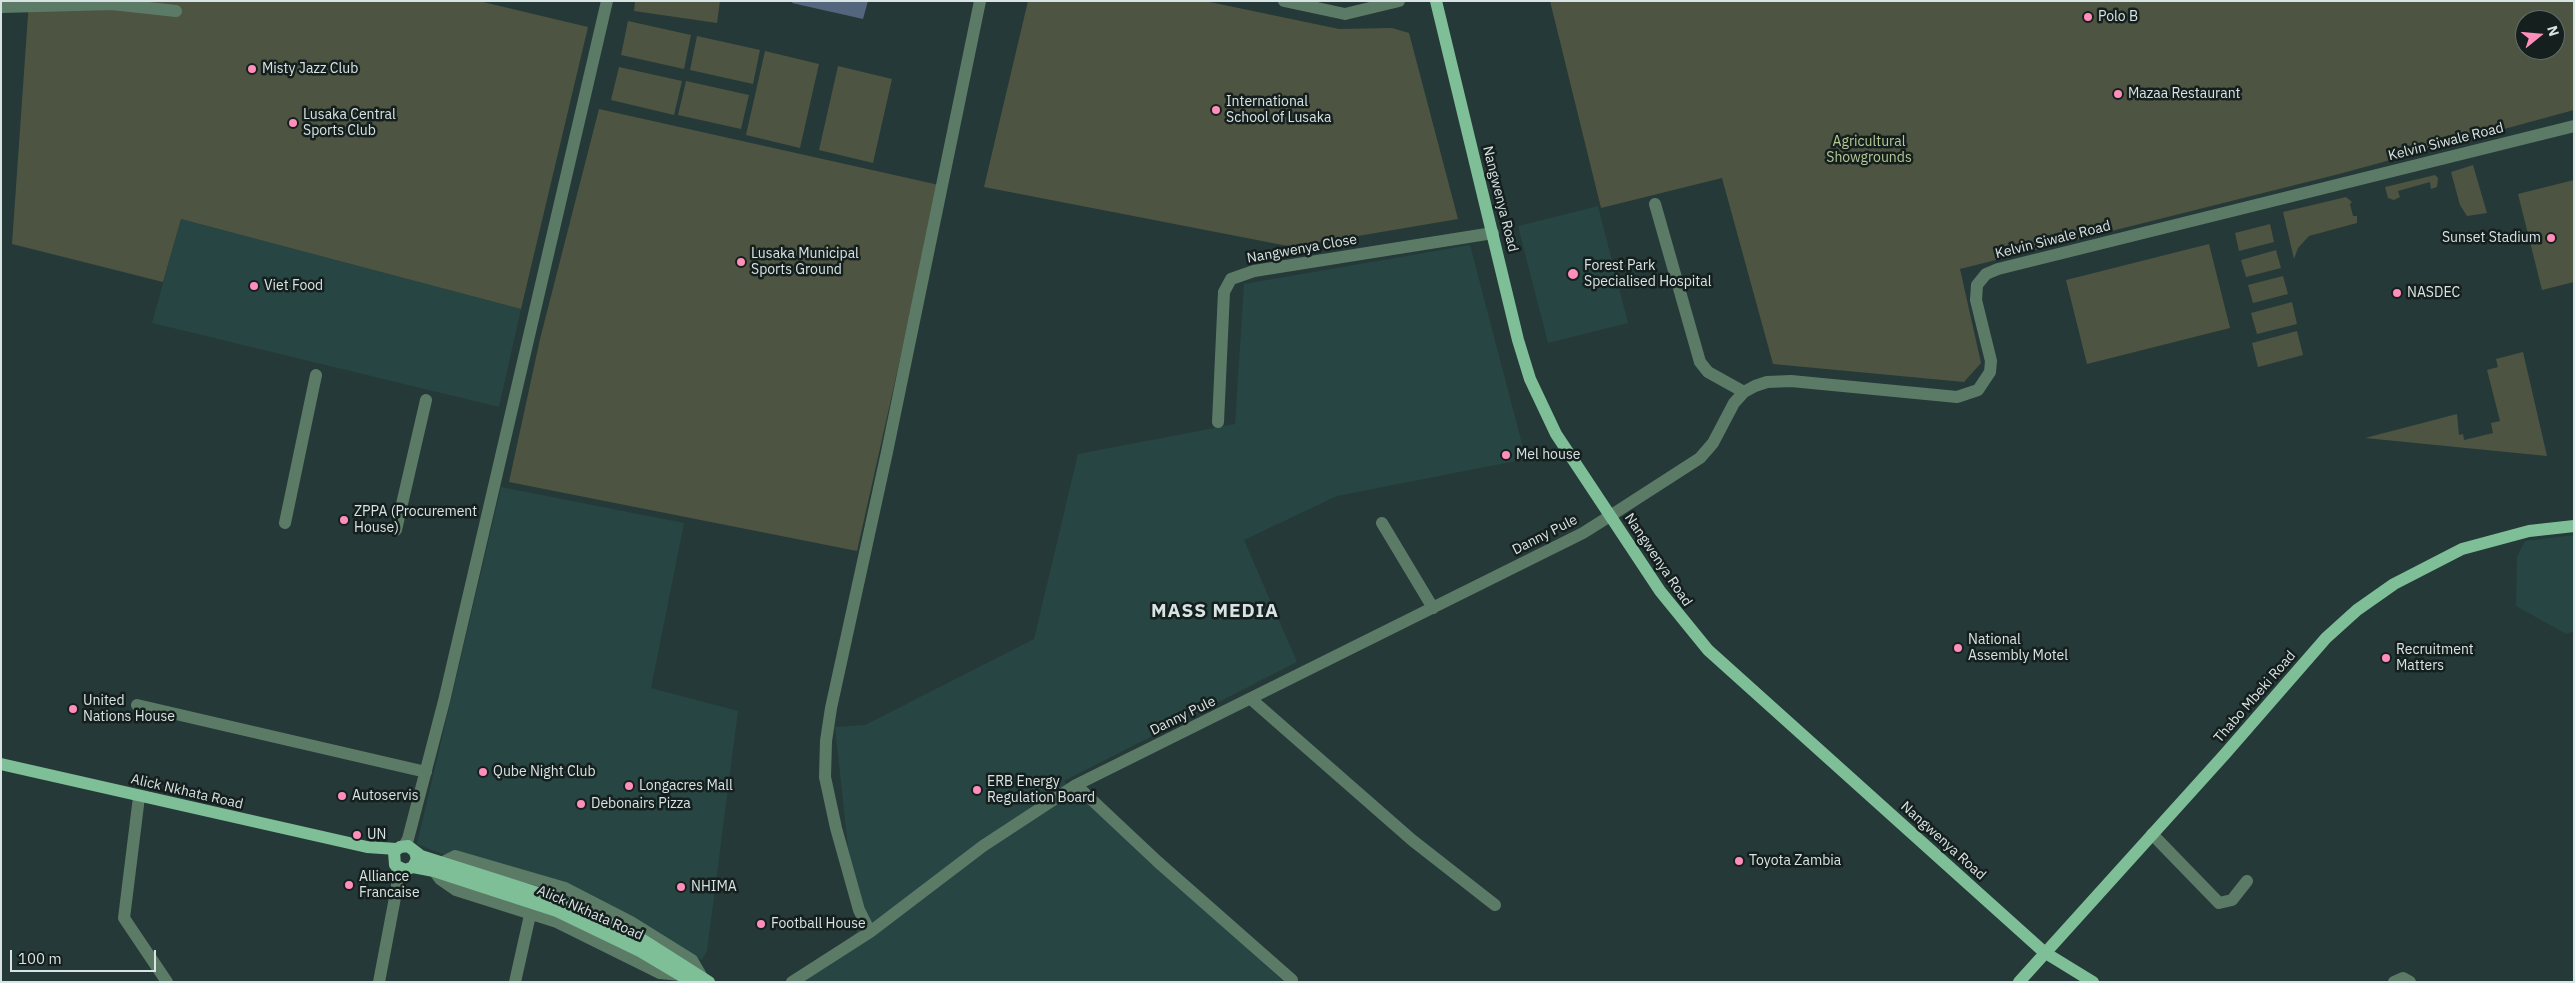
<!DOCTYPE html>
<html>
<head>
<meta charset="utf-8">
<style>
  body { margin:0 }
  #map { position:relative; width:2575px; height:983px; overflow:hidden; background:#253938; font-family:"IBM Plex Sans",sans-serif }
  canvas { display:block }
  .frame { position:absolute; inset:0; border:2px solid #d8e4e3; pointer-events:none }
  .north { position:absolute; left:2515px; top:10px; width:50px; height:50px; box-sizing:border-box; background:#151f1e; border:1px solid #636e6d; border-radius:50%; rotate:73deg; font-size:14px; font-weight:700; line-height:20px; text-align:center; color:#d8e4e3 }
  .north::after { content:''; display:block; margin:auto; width:18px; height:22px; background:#ff8eba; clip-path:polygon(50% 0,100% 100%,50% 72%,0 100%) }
  .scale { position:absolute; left:10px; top:950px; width:146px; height:22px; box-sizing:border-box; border:2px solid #d8e4e3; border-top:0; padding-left:6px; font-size:15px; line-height:18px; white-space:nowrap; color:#d8e4e3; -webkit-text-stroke:4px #151f1e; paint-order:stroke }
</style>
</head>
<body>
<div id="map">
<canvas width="2575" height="983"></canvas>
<div class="frame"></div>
<div class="north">N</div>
<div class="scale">100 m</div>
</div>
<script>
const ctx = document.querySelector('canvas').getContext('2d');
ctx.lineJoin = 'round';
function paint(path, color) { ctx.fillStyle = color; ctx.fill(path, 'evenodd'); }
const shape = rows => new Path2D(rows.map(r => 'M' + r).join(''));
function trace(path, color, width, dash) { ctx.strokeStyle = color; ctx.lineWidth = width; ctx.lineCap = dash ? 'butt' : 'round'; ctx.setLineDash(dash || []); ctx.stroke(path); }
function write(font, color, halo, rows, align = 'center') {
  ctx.font = font + ' "IBM Plex Sans",sans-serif'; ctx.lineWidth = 5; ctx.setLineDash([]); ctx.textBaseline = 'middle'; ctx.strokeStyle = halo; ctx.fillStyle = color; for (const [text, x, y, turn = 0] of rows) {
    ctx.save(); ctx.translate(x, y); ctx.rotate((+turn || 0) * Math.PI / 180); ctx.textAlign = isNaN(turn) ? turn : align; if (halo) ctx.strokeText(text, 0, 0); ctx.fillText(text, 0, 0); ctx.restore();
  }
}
paint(shape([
  [1598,206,1628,323,1548,343,1518,226],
  [181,219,521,309,499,407,152,323],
  [1470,245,1526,459,1337,496,1244,540,1297,662,1064,781,1284,982,804,982,857,932,835,727,865,725,1034,639,1078,454,1235,424,1244,284],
  [501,487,684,523,651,688,738,711,707,951,702,960,619,924,417,844],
  [2574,535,2574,631,2566,634,2516,606,2517,557,2525,541]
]), '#274543');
paint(shape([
  [29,1,479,1,588,27,521,309,181,219,163,282,12,244],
  [635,1,720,1,717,23,634,11],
  [1028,1,1205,1,1339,29,1392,28,1409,33,1458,219,1293,247,984,187],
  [1550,1,2574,1,2574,110,2339,174,1960,269,1981,363,1964,382,1773,364,1722,178,1601,208],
  [2525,20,2555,20,2555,50,2525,50],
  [628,21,691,35,684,69,621,55],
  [697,36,760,50,753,84,690,70],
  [765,51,819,64,800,148,746,135],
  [838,66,892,79,873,163,819,150],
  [619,67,682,81,674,115,611,100],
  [686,81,749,95,741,129,678,115],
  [599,109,939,185,857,551,509,482,540,339],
  [2473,165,2487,213,2467,216,2460,205,2451,172],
  [2435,175,2438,178,2437,187,2431,189,2430,182,2398,191,2400,197,2394,200,2388,198,2385,187],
  [2574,180,2574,282,2542,290,2518,194],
  [2346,197,2352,202,2350,204,2353,216,2357,216,2357,223,2309,236,2298,248,2294,259,2283,212],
  [2270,224,2274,242,2239,251,2235,233],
  [2209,244,2230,328,2087,364,2066,280],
  [2276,250,2281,268,2246,277,2241,260],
  [2283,276,2288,294,2253,303,2248,285],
  [2292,302,2297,324,2257,334,2251,313],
  [2297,331,2303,355,2258,367,2252,343],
  [2523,352,2547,456,2365,438,2457,414,2459,435,2463,434,2464,440,2493,433,2491,423,2500,421,2487,370,2498,367,2496,359]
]), '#4e5442');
paint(shape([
  [793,1,868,1,863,19,792,3]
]), '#54667e');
trace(shape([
  [1284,1,1345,14,1399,1],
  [1,7,112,4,176,11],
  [1655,204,1700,362,1708,372,1744,392],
  [1218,422,1224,292,1231,279,1254,271,1493,233],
  [285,523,316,375],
  [1382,523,1433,608],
  [396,530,426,400],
  [1251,699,1412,840,1495,905],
  [137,705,426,772],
  [1076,785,1158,862,1292,980],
  [139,797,124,918,167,982],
  [2152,834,2219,903,2232,900,2247,881],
  [404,846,408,839,444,701,607,1],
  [443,862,455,856,565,888,631,922,692,960,703,979],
  [434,871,440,879,456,890,557,922,660,973,681,975],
  [870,932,859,910,836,828,825,777,826,741,831,708,887,452,980,1],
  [379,982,397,887,397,867],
  [515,982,532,906],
  [792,982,870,932,983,846,1076,785,1583,533,1610,516,1700,458,1713,443,1734,403,1744,392,1755,386,1767,382,1791,381,1957,397,1978,390,1990,372,1991,361,1976,300,1977,285,1986,274,1998,269,2574,126],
  [2394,982,2403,978,2410,982]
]), '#5c7b67', 12);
trace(shape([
  [1436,1,1518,340,1530,379,1556,434,1660,591,1708,650,2044,952,2093,982],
  [1,764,367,847,396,849],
  [415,852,417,859,413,867,405,870,395,865,394,852,400,847,408,846,421,856,560,900,643,940,709,982],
  [413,867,434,871,557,911,640,951,692,982],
  [2019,982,2225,754,2326,638,2357,610,2394,584,2462,549,2529,531,2574,526]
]), '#7ebf97', 12);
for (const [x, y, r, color] of [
  [2088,17,5,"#ff8eba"],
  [252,69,5,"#ff8eba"],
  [2118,94,5,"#ff8eba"],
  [1216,110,5,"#ff8eba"],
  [293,123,5,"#ff8eba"],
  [2551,238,5,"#ff8eba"],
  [741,262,5,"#ff8eba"],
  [1573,274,6,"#ff8eba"],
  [254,286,5,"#ff8eba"],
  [2397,293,5,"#ff8eba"],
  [1506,455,5,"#ff8eba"],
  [344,520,5,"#ff8eba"],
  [1958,648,5,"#ff8eba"],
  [2386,658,5,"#ff8eba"],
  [73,709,5,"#ff8eba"],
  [483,772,5,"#ff8eba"],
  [629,786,5,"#ff8eba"],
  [977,790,5,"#ff8eba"],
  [342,796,5,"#ff8eba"],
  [581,804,5,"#ff8eba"],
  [357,835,5,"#ff8eba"],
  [1739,861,5,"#ff8eba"],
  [349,885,5,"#ff8eba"],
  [681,887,5,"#ff8eba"],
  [761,924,5,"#ff8eba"]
]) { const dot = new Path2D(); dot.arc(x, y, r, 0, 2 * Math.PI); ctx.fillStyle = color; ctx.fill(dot); trace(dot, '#151f1e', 2); }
write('14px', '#d8e4e3', '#151f1e', [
  ["Polo B",2098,17],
  ["Misty Jazz Club",262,69],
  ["Mazaa Restaurant",2128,94],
  ["International",1226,102],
  ["School of Lusaka",1226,118],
  ["Lusaka Central",303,115],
  ["Sports Club",303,131],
  ["Sunset Stadium",2541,238,"right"],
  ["Lusaka Municipal",751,254],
  ["Sports Ground",751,270],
  ["Forest Park",1584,266],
  ["Specialised Hospital",1584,282],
  ["Viet Food",264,286],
  ["NASDEC",2407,293],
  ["Mel house",1516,455],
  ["ZPPA (Procurement",354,512],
  ["House)",354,528],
  ["National",1968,640],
  ["Assembly Motel",1968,656],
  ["Recruitment",2396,650],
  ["Matters",2396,666],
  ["United",83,701],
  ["Nations House",83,717],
  ["Qube Night Club",493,772],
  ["ERB Energy",987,782],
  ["Regulation Board",987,798],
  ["Longacres Mall",639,786],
  ["Autoservis",352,796],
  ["Debonairs Pizza",591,804],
  ["UN",367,835],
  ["Toyota Zambia",1749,861],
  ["Alliance",359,877],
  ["Francaise",359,893],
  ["NHIMA",691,887],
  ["Football House",771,924]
], 'left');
write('14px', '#b7c994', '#151f1e', [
  ["Agricultural",1869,142],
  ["Showgrounds",1869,158]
]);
write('14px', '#d8e4e3', '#151f1e', [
  ["Kelvin Siwale Road",2446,142,-14],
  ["Nangwenya Road",1500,199,76],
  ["Kelvin Siwale Road",2053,240,-14],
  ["Nangwenya Close",1302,249,-10],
  ["Danny Pule",1545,535,-27],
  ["Nangwenya Road",1658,560,56],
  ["Thabo Mbeki Road",2255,697,-49],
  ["Danny Pule",1183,716,-26],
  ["Alick Nkhata Road",187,792,13],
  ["Nangwenya Road",1943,841,42],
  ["Alick Nkhata Road",590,913,24]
]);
ctx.letterSpacing = '1px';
write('bold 19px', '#d8e4e3', '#151f1e', [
  ["MASS MEDIA",1215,612]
]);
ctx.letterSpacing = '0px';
</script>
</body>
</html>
